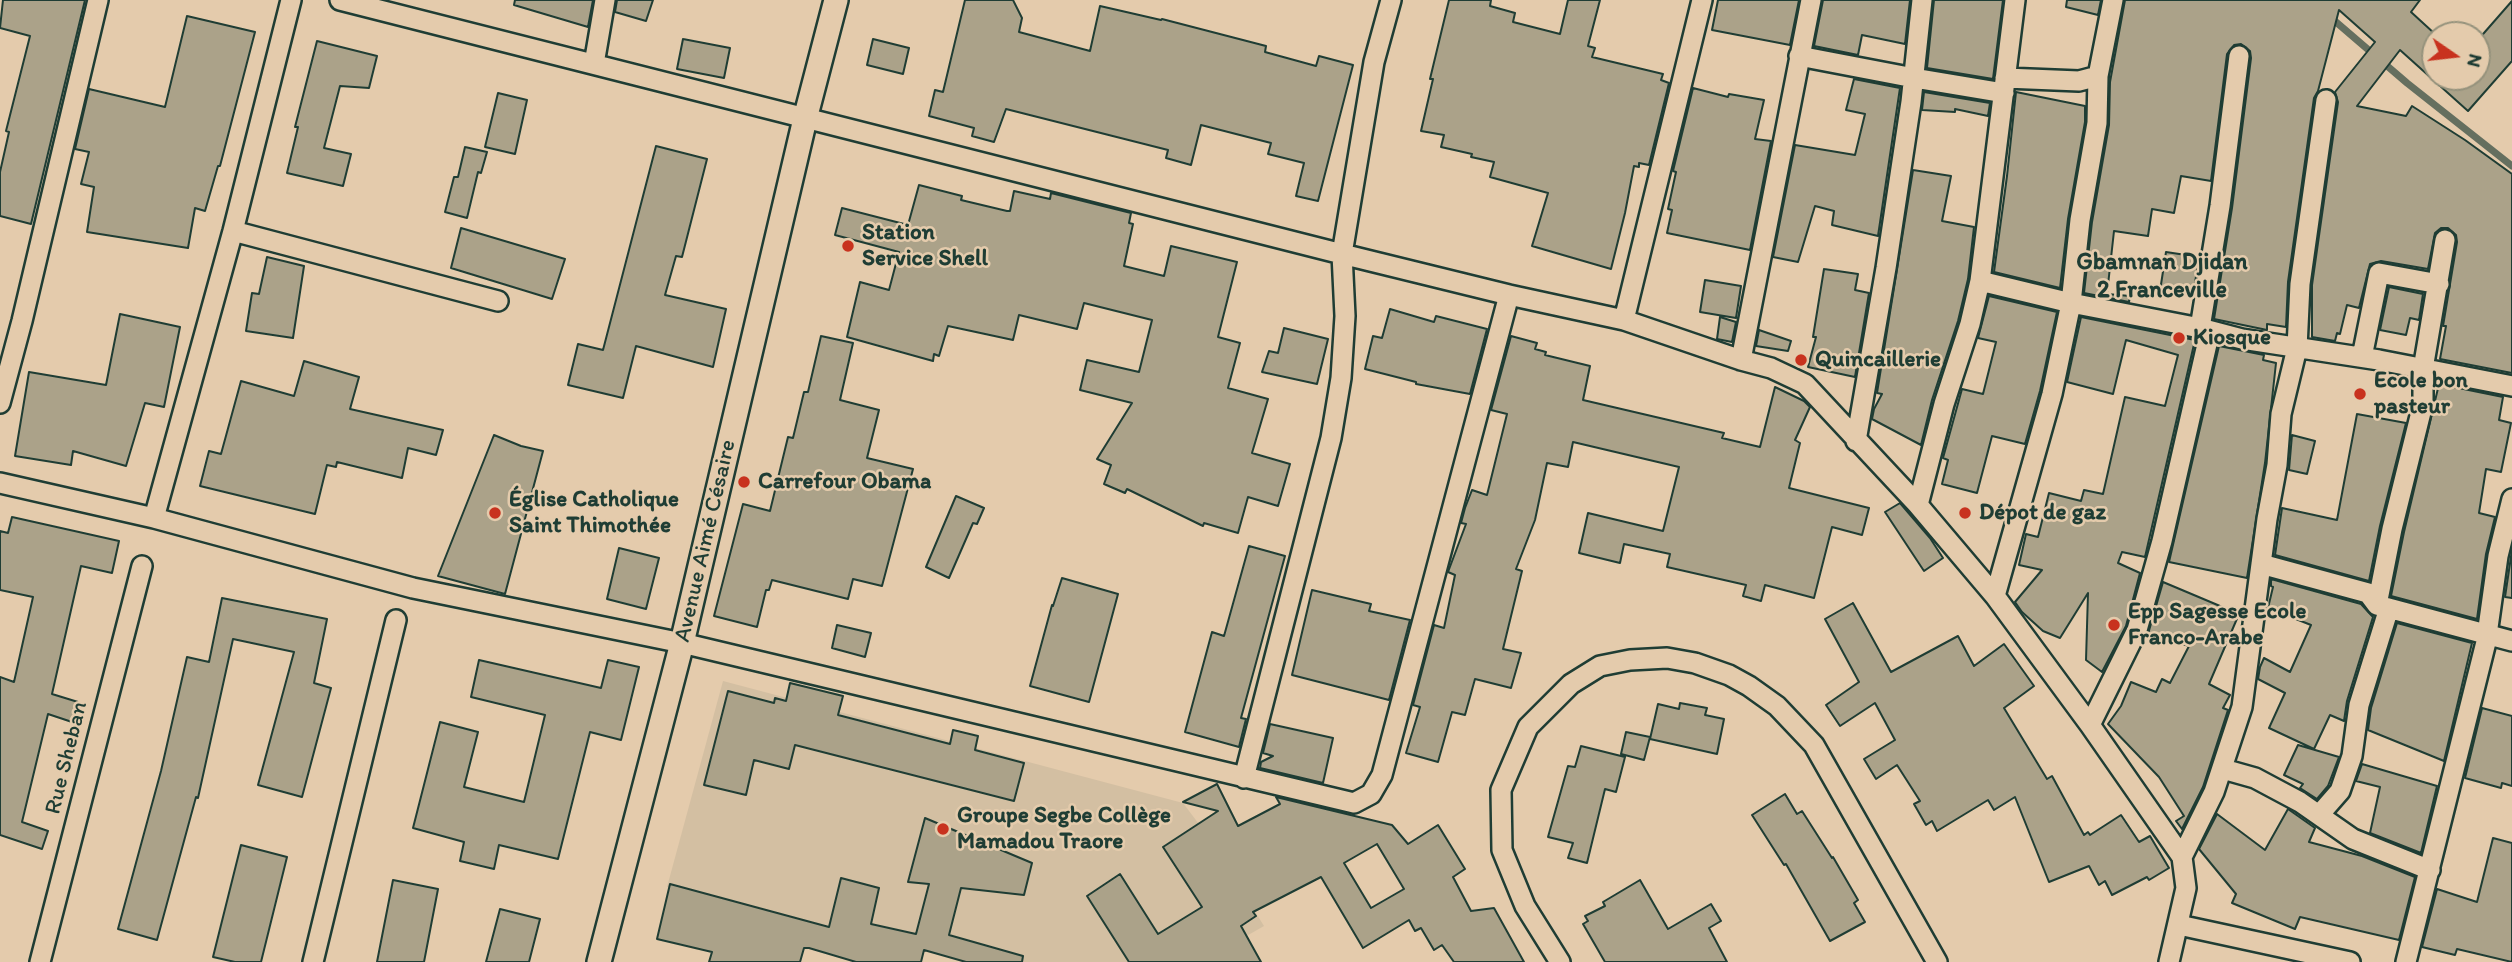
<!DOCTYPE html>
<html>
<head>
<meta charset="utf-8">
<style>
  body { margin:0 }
  #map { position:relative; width:2512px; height:962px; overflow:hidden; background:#e4cbac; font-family:Itim,sans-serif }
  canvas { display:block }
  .north { position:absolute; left:2421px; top:21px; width:70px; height:70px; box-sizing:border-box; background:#e4cbac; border:2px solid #95927c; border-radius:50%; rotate:104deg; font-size:19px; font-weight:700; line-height:28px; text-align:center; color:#1f3d34 }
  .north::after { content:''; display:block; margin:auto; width:24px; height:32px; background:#c8321e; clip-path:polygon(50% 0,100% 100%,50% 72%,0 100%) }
</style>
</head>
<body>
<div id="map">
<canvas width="2512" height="962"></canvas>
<div class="north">N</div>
</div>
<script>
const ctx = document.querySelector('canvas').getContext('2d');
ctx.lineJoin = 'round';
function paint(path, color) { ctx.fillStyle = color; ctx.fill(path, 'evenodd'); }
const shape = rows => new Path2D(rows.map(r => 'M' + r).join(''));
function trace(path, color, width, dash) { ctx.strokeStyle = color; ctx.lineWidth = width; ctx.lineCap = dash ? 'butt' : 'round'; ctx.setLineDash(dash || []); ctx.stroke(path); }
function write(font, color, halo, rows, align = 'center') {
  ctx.font = font + ' Itim,sans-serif'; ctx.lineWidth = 5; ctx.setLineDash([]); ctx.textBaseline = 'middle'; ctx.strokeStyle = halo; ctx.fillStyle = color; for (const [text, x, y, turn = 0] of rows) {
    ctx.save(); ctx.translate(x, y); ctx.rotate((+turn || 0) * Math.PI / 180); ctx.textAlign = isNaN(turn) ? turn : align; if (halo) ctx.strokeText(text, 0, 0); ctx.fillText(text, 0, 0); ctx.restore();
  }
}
paint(shape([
  [723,681,1183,803,1208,836,1264,926,1201,962,979,962,667,887]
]), '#d3bfa2');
trace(shape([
  [2329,16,2407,83,2512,166]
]), '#656f5f', 7);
const building = shape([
  [3,0,85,0,31,224,0,216,0,172,9,132,6,131,30,36,0,28,3,0],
  [515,0,593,0,588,27,514,5,515,0],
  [617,0,653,0,646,21,615,12,617,0],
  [965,0,1013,0,1022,18,1019,32,1090,51,1100,6,1161,20,1162,19,1266,46,1265,52,1316,66,1319,56,1353,65,1318,201,1296,196,1304,163,1268,154,1271,143,1201,125,1191,165,1166,158,1168,150,1006,109,994,142,972,136,974,128,929,116,935,90,943,92,965,0],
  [1449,0,1491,0,1490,6,1515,13,1513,22,1560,34,1568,0,1600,0,1588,46,1595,48,1592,57,1663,74,1661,80,1669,83,1649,165,1639,163,1639,167,1634,166,1625,213,1611,269,1532,246,1548,193,1490,177,1494,162,1471,157,1472,154,1441,147,1444,135,1421,131,1433,79,1430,79,1449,0],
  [1718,0,1799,0,1790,45,1712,30,1718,0],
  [1823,0,1910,0,1905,44,1862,35,1858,55,1814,46,1823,0],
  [1934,0,2003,0,1993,79,1927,68,1934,0],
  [2067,0,2101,0,2098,15,2066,7,2067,0],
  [2125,0,2420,0,2411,12,2435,34,2435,77,2477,77,2477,41,2512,1,2512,61,2468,111,2400,50,2357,106,2406,116,2412,106,2465,140,2512,174,2512,373,2440,359,2446,326,2443,326,2457,242,2456,235,2448,228,2441,228,2435,233,2428,269,2381,261,2370,264,2359,308,2347,305,2340,334,2337,333,2335,341,2312,337,2312,285,2338,102,2335,92,2375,42,2339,10,2318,91,2314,98,2288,282,2286,327,2267,324,2267,330,2214,319,2232,208,2251,58,2250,51,2241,44,2234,45,2227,54,2211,181,2181,176,2174,213,2152,209,2148,236,2114,231,2107,294,2130,296,2129,302,2084,293,2092,222,2109,125,2110,82,2125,0],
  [187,16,255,32,220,166,218,166,205,211,195,208,188,248,87,232,94,187,81,184,89,152,75,149,89,89,165,107,187,16],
  [683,39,730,48,724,78,677,69,683,39],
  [873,39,909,48,903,74,867,65,873,39],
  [317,41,377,56,369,88,340,86,324,148,351,154,343,186,287,173,298,127,295,127,317,41],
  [1854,79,1900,88,1878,236,1832,225,1834,211,1815,206,1798,262,1773,257,1795,145,1855,155,1865,114,1846,110,1854,79],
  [1693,88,1728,97,1729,94,1764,100,1755,139,1771,141,1750,250,1667,233,1672,210,1668,209,1676,172,1673,171,1693,88],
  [1924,92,1990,103,1988,116,1955,109,1955,112,1922,110,1924,92],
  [2016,92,2085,106,2085,122,2068,219,2060,288,1994,272,2007,176,2016,92],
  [498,93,527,100,515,154,485,147,498,93],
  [656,146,707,159,682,257,676,256,665,295,726,309,713,367,636,346,623,398,568,385,578,344,603,350,656,146],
  [465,147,487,152,481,173,478,172,467,218,445,212,454,177,458,177,465,147],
  [1913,170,1951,176,1942,221,1974,227,1968,279,1958,321,1932,400,1921,445,1872,419,1874,409,1882,394,1877,393,1913,170],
  [919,185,962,196,961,200,1007,211,1010,211,1014,191,1050,199,1051,193,1131,213,1129,223,1133,224,1124,266,1164,276,1171,246,1237,262,1218,337,1240,343,1228,388,1268,399,1252,453,1290,464,1278,506,1248,497,1238,533,1204,523,1203,526,1127,489,1125,493,1104,484,1111,465,1097,459,1132,403,1080,390,1087,360,1139,372,1152,320,1084,303,1077,329,1019,315,1013,340,948,326,939,356,934,354,933,361,847,337,860,282,889,290,899,252,835,235,842,208,908,225,919,185],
  [461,228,565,259,552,299,451,268,461,228],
  [2166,252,2199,257,2193,296,2160,291,2166,252],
  [267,257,304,266,293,338,246,331,252,293,259,294,267,257],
  [1824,269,1858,274,1855,290,1869,293,1855,377,1808,367,1816,337,1813,337,1824,269],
  [1705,280,1741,286,1736,318,1700,312,1705,280],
  [2389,287,2423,294,2419,320,2410,318,2406,335,2380,330,2389,287],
  [1989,296,2057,312,2040,391,2025,444,1992,436,1977,493,1942,484,1948,460,1943,458,1962,389,1983,394,1996,342,1978,338,1989,296],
  [1390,309,1434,322,1436,316,1487,329,1470,394,1416,384,1416,382,1365,369,1373,336,1382,338,1390,309],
  [120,314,180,327,164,407,145,403,126,466,73,451,71,465,15,456,29,372,106,385,120,314],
  [1720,317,1736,322,1732,342,1717,339,1720,317],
  [2081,317,2195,340,2145,557,2122,552,2118,563,2140,573,2126,626,2102,672,2086,660,2088,593,2060,638,2043,631,2022,612,2015,602,2042,570,2019,565,2026,534,2038,537,2049,493,2081,501,2084,490,2103,494,2125,397,2165,406,2178,355,2126,340,2113,394,2067,382,2081,317],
  [1284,328,1328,339,1317,384,1262,372,1269,351,1278,353,1284,328],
  [1759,330,1791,341,1788,351,1756,346,1759,330],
  [821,336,853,343,840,400,879,410,867,458,913,469,882,586,853,579,848,599,772,580,769,590,766,590,757,627,714,616,743,504,770,511,788,437,793,438,804,392,808,392,821,336],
  [1511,336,1537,343,1535,349,1546,352,1545,355,1590,366,1583,400,1724,433,1722,438,1760,447,1775,387,1804,401,1810,407,1795,440,1800,443,1789,488,1869,508,1862,535,1832,527,1814,598,1765,585,1761,601,1743,596,1746,585,1667,567,1670,554,1624,544,1620,563,1579,553,1588,513,1663,531,1679,467,1573,442,1568,467,1547,463,1535,520,1516,569,1522,571,1503,649,1521,653,1511,688,1475,679,1465,715,1452,712,1438,762,1406,753,1420,707,1413,705,1434,625,1444,628,1455,575,1448,572,1466,524,1461,523,1465,508,1472,490,1487,495,1507,414,1491,410,1511,336],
  [2219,346,2264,355,2263,360,2276,363,2265,463,2247,578,2169,562,2219,346],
  [304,361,359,377,350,409,443,430,436,455,408,448,402,478,337,462,336,467,327,465,315,514,200,486,209,451,221,454,241,381,294,396,304,361],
  [2439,384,2503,397,2499,420,2511,423,2501,472,2486,469,2479,513,2495,517,2486,554,2477,619,2391,596,2404,532,2439,384],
  [2357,414,2406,423,2380,526,2369,581,2275,555,2282,508,2337,520,2357,414],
  [494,435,521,446,543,451,505,594,438,576,494,435],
  [2292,435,2315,441,2307,474,2289,470,2292,435],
  [956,496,984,508,977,524,973,523,949,578,926,567,956,496],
  [1900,503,1930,538,1943,558,1924,571,1885,512,1900,503],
  [12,517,119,541,112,573,81,566,52,694,78,702,72,722,48,714,22,822,48,831,42,849,0,835,0,677,14,682,33,597,0,590,0,531,8,533,12,517],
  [1249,546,1285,556,1241,718,1246,719,1239,747,1185,732,1212,632,1224,636,1249,546],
  [619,548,659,558,646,609,607,599,619,548],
  [2512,550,2512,598,2505,597,2512,550],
  [1062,578,1118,594,1089,702,1030,686,1052,605,1053,606,1062,578],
  [2271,579,2361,604,2373,617,2347,701,2344,721,2330,715,2314,749,2269,728,2285,693,2258,679,2260,667,2264,658,2290,672,2311,625,2268,608,2273,587,2271,586,2271,579],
  [2163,582,2239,614,2209,684,2230,695,2223,708,2228,710,2203,787,2182,829,2176,821,2184,816,2159,777,2108,724,2121,706,2131,682,2156,692,2162,679,2170,683,2189,646,2148,634,2163,582],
  [1312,590,1371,604,1369,611,1410,620,1389,700,1292,675,1312,590],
  [222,598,327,619,314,683,331,688,302,797,258,785,294,652,233,639,198,798,196,797,157,940,118,929,161,771,187,657,209,662,222,598],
  [1853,603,1891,672,1958,636,1974,666,2004,644,2034,686,2004,708,2047,779,2052,776,2084,835,2088,832,2090,835,2121,815,2139,842,2150,836,2169,868,2149,880,2147,877,2112,895,2105,881,2099,885,2089,866,2049,882,2015,797,1994,810,1988,800,1937,831,1932,821,1926,825,1914,804,1920,801,1897,765,1876,779,1864,759,1895,740,1875,703,1840,726,1826,705,1859,682,1825,619,1853,603],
  [2397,623,2472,643,2444,761,2368,730,2371,708,2397,623],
  [837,625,871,633,865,657,832,648,837,625],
  [479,660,601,688,608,660,639,667,621,740,590,732,558,859,499,845,494,869,460,861,464,842,413,828,440,722,478,732,464,787,524,802,545,715,471,697,479,660],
  [790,683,843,696,838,715,950,744,953,730,978,736,975,750,1024,763,1014,801,795,745,789,769,754,760,746,795,704,785,728,691,774,703,775,698,786,701,790,683],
  [1680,703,1707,708,1705,715,1724,719,1717,754,1650,739,1658,704,1679,709,1680,703],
  [2482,708,2512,716,2512,786,2502,783,2501,788,2465,778,2482,708],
  [1270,724,1333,738,1323,783,1260,768,1261,762,1273,756,1263,753,1270,724],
  [1626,732,1650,737,1644,760,1621,754,1626,732],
  [2298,745,2339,757,2328,786,2317,799,2300,788,2303,784,2284,775,2298,745],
  [1581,746,1625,757,1616,792,1605,789,1587,863,1568,858,1573,843,1548,837,1568,766,1575,767,1581,746],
  [2362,764,2437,786,2421,853,2370,833,2380,787,2356,781,2362,764],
  [1217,784,1238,826,1280,804,1276,797,1392,825,1408,844,1438,825,1465,869,1453,877,1471,911,1494,908,1524,962,1454,962,1442,945,1434,950,1421,928,1415,931,1409,920,1363,948,1321,877,1253,912,1256,916,1241,926,1261,962,1129,962,1087,896,1120,874,1158,934,1202,907,1163,847,1218,811,1183,802,1217,784],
  [1377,844,1404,889,1371,908,1344,863,1377,844],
  [1785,794,1797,814,1802,811,1832,858,1833,857,1858,900,1854,903,1865,922,1830,941,1786,864,1784,865,1752,815,1785,794],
  [2288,809,2315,828,2309,842,2362,856,2415,877,2399,940,2300,917,2295,929,2232,903,2236,894,2199,849,2217,814,2265,850,2288,809],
  [925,818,1032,863,1024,895,961,888,949,935,1023,956,1022,962,966,962,924,950,921,962,856,962,809,948,804,948,800,962,709,962,712,952,657,939,670,884,829,927,841,878,879,888,871,924,916,934,929,884,908,882,925,818],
  [2493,838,2512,843,2512,962,2457,949,2455,955,2422,947,2437,889,2477,902,2493,838],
  [241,845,287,857,261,962,235,962,213,957,241,845],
  [393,880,438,889,424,962,377,962,393,880],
  [1640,880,1668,929,1711,904,1721,921,1709,928,1727,962,1605,962,1583,924,1588,921,1585,916,1605,906,1603,902,1640,880],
  [500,909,540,919,529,962,486,962,500,909]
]);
paint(building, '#aba289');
trace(building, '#1f3d34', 2);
const minor = shape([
  [340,0,1342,254,1509,295,1624,320,1741,360,1771,368,1805,384,1918,505,1995,596,2090,725,2182,857,2186,888,2169,962],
  [1799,56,1914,78,2004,93],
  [594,64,605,0],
  [2005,78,2079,81,2098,76],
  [233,231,498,301],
  [1980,281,2071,303,2200,328,2242,339,2379,360,2512,386],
  [1624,320,1702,0],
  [2200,328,2220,206,2239,56],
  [2362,357,2379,273,2439,284],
  [1741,360,1811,0],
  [0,403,22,321,98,0],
  [1856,441,1886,268,1911,102,1922,0],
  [0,483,154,518,413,588,682,643,1354,803,1371,794,1382,775,1509,295],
  [1918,505,1944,404,1970,324,1980,281,2015,0],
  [154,518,233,231,291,0],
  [2261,564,2368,593,2377,605,2512,641],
  [1995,596,2052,394,2071,303,2080,220,2097,123,2098,76,2113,0],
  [2377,605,2392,529,2423,404,2423,369,2445,240],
  [2090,725,2137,630,2162,541,2210,331],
  [2223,769,2255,778,2300,802,2353,839,2430,870],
  [1244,778,1331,438,1341,378,1345,316,1342,254,1374,62,1391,0],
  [2319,815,2340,791,2352,756,2359,705,2389,608],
  [2182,857,2214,792,2242,707,2267,519,2277,465,2281,414,2297,348,2300,284,2326,100],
  [2179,925,2350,962],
  [40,962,142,566],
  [313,962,396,620],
  [1560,962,1525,906,1502,850,1501,790,1528,727,1571,684,1600,666,1630,660,1667,658,1695,663,1729,675,1749,686,1777,706,1814,745,1937,962],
  [2406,962,2486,642,2498,556,2512,499]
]);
const tertiary = shape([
  [599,962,682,643,805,119,836,0]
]);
trace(minor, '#1f3d34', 24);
trace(tertiary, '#1f3d34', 28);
trace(minor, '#e4cbac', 19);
trace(tertiary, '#e4cbac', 23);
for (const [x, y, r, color] of [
  [848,246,7,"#c8321e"],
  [2179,338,7,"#c8321e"],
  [1801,360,7,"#c8321e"],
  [2360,394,7,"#c8321e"],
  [744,482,7,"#c8321e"],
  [495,513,7,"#c8321e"],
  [1965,513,7,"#c8321e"],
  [2114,625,7,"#c8321e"],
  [943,829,7,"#c8321e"]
]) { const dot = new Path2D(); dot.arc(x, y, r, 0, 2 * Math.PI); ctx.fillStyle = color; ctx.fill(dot); trace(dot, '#e4cbac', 2.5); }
write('bold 23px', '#1f3d34', '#e4cbac', [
  ["Station",862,233],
  ["Service Shell",862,259],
  ["Kiosque",2193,338],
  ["Quincaillerie",1815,360],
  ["Ecole bon",2374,381],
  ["pasteur",2374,407],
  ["Carrefour Obama",758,482],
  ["Église Catholique",509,500],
  ["Saint Thimothée",509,526],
  ["Dépot de gaz",1979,513],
  ["Epp Sagesse Ecole",2128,612],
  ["Franco-Arabe",2128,638],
  ["Groupe Segbe Collège",957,816],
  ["Mamadou Traore",957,842]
], 'left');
write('23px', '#1f3d34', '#e4cbac', [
  ["Avenue Aimé Césaire",706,541,-77],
  ["Rue Sheban",67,758,-76]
]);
write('bold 24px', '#1f3d34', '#e4cbac', [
  ["Gbamnan Djidan",2162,263],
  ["2 Franceville",2162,291]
]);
</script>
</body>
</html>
